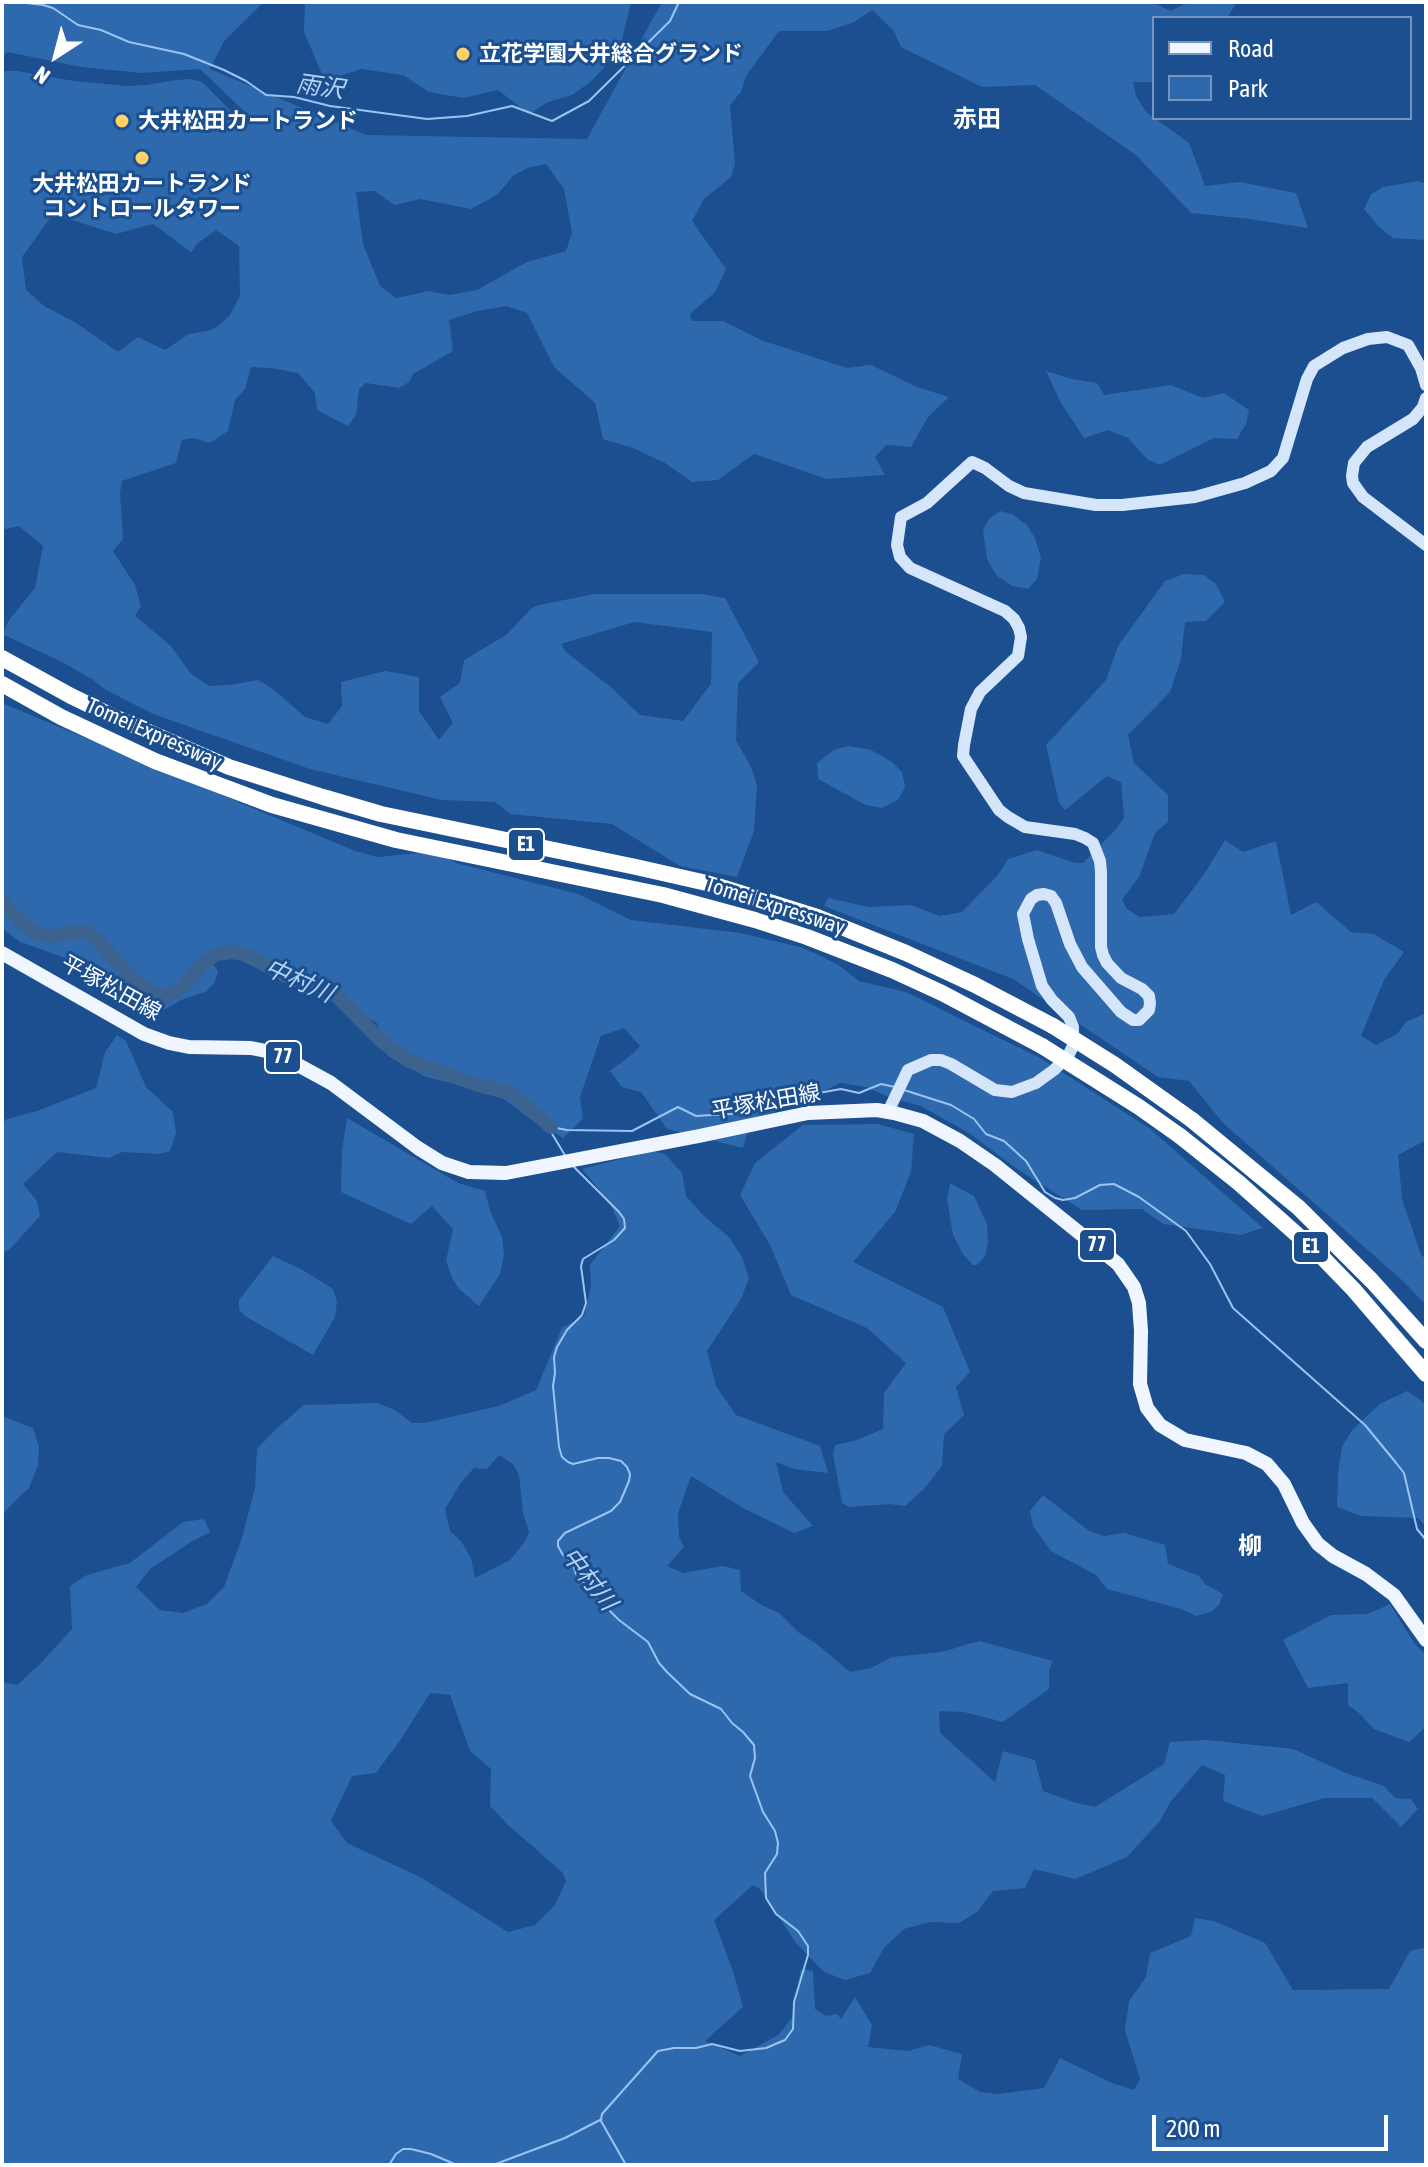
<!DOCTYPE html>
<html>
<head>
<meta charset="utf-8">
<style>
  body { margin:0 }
  #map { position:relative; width:1428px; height:2167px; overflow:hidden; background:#1b4f8f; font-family:"Asap Condensed",sans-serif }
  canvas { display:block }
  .frame { position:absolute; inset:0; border:4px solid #fff; pointer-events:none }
  .legend { position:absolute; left:1152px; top:16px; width:260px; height:104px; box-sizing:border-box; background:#1b4f8f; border:2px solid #7695bc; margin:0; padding:10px 14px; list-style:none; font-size:24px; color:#fff }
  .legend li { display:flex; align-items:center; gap:16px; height:40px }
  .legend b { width:40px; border:2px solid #7695bc }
  .north { position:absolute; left:16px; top:16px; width:80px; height:80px; -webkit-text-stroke:6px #1b4f8f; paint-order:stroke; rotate:216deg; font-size:22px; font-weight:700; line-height:32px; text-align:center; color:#fff }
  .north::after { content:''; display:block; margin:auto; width:28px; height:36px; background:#fff; clip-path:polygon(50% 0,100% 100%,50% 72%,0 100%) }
  .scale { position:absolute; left:1152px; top:2115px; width:236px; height:36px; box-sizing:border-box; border:4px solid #fff; border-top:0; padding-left:10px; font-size:24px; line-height:28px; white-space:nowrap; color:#fff; -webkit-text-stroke:6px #1b4f8f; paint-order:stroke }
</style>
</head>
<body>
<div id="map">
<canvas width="1428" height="2167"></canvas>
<div class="frame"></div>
<ul class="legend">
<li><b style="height:10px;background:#f0f6ff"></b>Road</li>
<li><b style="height:22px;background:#2e69ad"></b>Park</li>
</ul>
<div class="north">N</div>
<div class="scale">200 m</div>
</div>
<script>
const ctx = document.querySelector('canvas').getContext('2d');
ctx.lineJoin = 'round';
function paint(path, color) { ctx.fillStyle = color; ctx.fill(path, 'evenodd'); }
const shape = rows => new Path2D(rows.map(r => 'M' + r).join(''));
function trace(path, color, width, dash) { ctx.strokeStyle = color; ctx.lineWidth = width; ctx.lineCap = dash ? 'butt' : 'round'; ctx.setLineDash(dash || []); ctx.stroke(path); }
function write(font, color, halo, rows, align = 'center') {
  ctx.font = font + ' "Asap Condensed","Noto Sans JP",sans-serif'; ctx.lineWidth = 6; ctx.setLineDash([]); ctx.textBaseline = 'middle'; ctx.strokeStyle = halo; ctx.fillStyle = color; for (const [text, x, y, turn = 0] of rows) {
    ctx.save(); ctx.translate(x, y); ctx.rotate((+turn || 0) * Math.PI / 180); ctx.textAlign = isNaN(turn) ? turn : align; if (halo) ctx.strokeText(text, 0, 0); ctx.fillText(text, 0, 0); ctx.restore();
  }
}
paint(shape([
  [2,2,264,2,224,41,210,69,366,135,587,139,662,2,1153,2,1170,11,1189,2,1237,2,1227,18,1154,18,1154,82,1133,82,1136,96,1146,112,1189,143,1205,186,1239,182,1296,193,1308,228,1250,219,1191,213,1136,155,1035,85,982,87,901,47,894,31,872,10,852,23,827,31,779,31,746,76,741,92,730,105,735,164,731,177,704,199,692,221,726,269,715,292,690,314,692,321,723,321,761,340,847,368,871,365,917,387,949,397,928,417,911,447,886,445,875,457,885,475,827,479,754,454,718,480,692,482,665,463,633,448,603,439,595,403,554,367,527,313,507,306,477,311,449,320,453,351,413,374,409,382,399,388,366,383,359,389,356,415,348,426,317,410,315,393,298,373,271,368,251,367,245,389,235,400,228,431,210,443,194,438,182,440,176,463,122,481,120,493,123,539,113,551,135,585,141,606,135,616,170,645,191,674,209,686,229,685,258,680,274,690,305,717,328,724,342,706,341,682,385,671,419,677,419,711,439,740,453,723,440,697,460,683,464,660,506,635,532,608,539,605,594,594,702,594,725,598,759,662,738,683,736,740,751,767,757,785,754,831,737,877,680,866,612,824,510,814,495,802,442,800,310,769,153,714,106,690,92,679,60,661,2,634,9,620,35,588,43,546,19,526,2,530,2,71,17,71,74,81,127,86,147,85,176,80,191,79,202,82,244,124,248,115,200,69,141,73,81,67,8,52,2,56],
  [546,164,564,189,572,233,566,251,527,262,477,290,449,295,429,291,396,298,380,286,363,244,356,192,375,191,394,205,420,199,471,209,498,194,513,176,527,168],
  [53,214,116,234,153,224,191,252,198,243,216,230,239,246,240,296,230,315,217,327,207,331,189,334,165,350,138,337,118,352,76,323,44,306,26,290,22,257],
  [634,622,712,632,711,684,683,721,640,715,613,689,566,652,561,644],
  [305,2,631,2,622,40,603,69,589,83,572,95,548,102,529,114,498,90,463,98,429,92,403,75,361,69,325,81,304,32],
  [1418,181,1426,184,1426,240,1393,238,1379,227,1364,209,1371,194,1383,187],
  [1046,371,1072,379,1097,383,1104,395,1171,385,1203,398,1224,393,1249,410,1246,424,1237,439,1214,438,1160,465,1148,460,1128,438,1108,430,1084,438,1061,403],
  [1000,511,1012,514,1027,525,1035,538,1041,557,1037,579,1028,589,1012,586,996,575,987,559,983,530,989,519],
  [1184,574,1204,575,1216,584,1225,602,1206,621,1185,622,1181,659,1170,692,1128,735,1134,763,1168,795,1168,822,1155,833,1139,877,1122,900,1127,909,1140,917,1174,914,1205,873,1225,840,1243,852,1276,841,1291,915,1316,902,1351,932,1374,934,1404,952,1384,980,1361,1036,1376,1045,1397,1034,1406,1022,1426,1013,1426,1140,1398,1155,1402,1199,1421,1255,1426,1259,1426,1305,1404,1282,1223,1123,1189,1081,1158,1077,1013,979,824,906,828,898,869,907,911,905,940,916,962,912,998,875,1008,859,1037,850,1075,863,1083,863,1117,828,1124,817,1121,782,1107,776,1065,810,1059,803,1046,745,1106,680,1118,646,1165,581],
  [2,703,355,851,377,857,419,853,445,857,456,863,578,894,631,920,740,933,800,947,821,956,840,966,859,981,906,992,1040,1058,1149,1128,1263,1228,1240,1235,1163,1224,1142,1209,1082,1210,1017,1169,969,1133,921,1106,891,1098,866,1087,840,1083,790,1108,751,1118,743,1148,667,1129,641,1092,622,1087,610,1071,631,1055,640,1046,624,1028,601,1036,580,1097,583,1119,563,1138,529,1118,504,1099,456,1084,426,1077,388,1056,377,1023,274,966,249,958,224,951,212,961,218,972,214,984,205,992,181,1000,160,1012,125,994,86,965,20,942,2,928],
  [848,746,871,750,892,762,902,772,905,787,898,800,882,808,866,805,818,779,817,763,834,750],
  [117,1035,126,1041,146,1087,173,1112,176,1133,170,1151,159,1154,122,1152,109,1158,57,1152,23,1184,37,1201,40,1216,9,1250,2,1253,2,1124,7,1119,37,1111,96,1088,105,1052],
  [347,1118,458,1183,485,1191,490,1211,502,1237,504,1255,500,1274,479,1306,459,1289,452,1278,446,1261,453,1229,432,1206,411,1224,341,1192,342,1151],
  [878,1124,914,1134,911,1172,895,1212,853,1262,943,1307,970,1372,956,1387,964,1415,944,1434,942,1466,923,1490,905,1506,890,1504,849,1507,842,1503,833,1454,835,1445,854,1441,883,1429,884,1393,906,1363,867,1328,791,1295,770,1245,740,1195,755,1163,803,1125],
  [652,1151,665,1154,682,1173,686,1196,703,1215,729,1237,742,1257,749,1278,741,1299,707,1351,716,1386,736,1415,820,1446,828,1473,794,1469,776,1462,783,1492,813,1526,794,1533,743,1508,691,1476,678,1513,679,1537,684,1547,667,1566,683,1573,723,1566,740,1570,741,1591,763,1606,779,1613,798,1632,818,1645,850,1672,871,1668,892,1657,942,1652,979,1641,1053,1661,1049,1671,1049,1689,1003,1722,964,1712,939,1711,940,1733,995,1782,1003,1751,1035,1760,1043,1791,1073,1802,1095,1807,1164,1764,1170,1742,1207,1740,1293,1749,1346,1773,1384,1786,1395,1798,1411,1799,1418,1809,1401,1827,1372,1798,1325,1798,1262,1816,1223,1801,1225,1775,1202,1765,1171,1801,1160,1821,1127,1857,1075,1879,1034,1869,1025,1888,993,1891,977,1912,959,1923,930,1922,904,1929,884,1948,870,1973,845,1980,824,1972,796,1943,760,1889,753,1885,714,1920,733,1971,743,2007,705,2041,740,2056,778,2035,792,2018,801,1969,813,1971,815,2009,826,2016,837,2014,841,2019,855,1997,872,2025,868,2047,908,2051,929,2045,962,2054,958,2079,980,2092,999,2094,1044,2088,1060,2058,1112,2083,1134,2090,1140,2079,1125,2030,1129,2001,1146,1977,1150,1953,1191,1936,1195,1918,1214,1921,1265,1943,1293,1990,1389,1989,1410,1951,1426,1947,1426,2165,2,2165,2,1682,17,1685,40,1664,72,1629,70,1586,87,1575,130,1563,183,1522,204,1519,210,1532,191,1542,150,1569,136,1587,160,1610,183,1613,207,1604,224,1587,242,1538,255,1488,257,1449,276,1429,304,1405,377,1403,395,1410,412,1423,424,1423,499,1406,536,1390,562,1328,584,1316,591,1285,590,1265,620,1226,610,1203,582,1169],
  [499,1455,513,1464,519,1475,523,1513,529,1532,526,1540,510,1560,475,1578,471,1558,461,1541,450,1531,445,1509,460,1484,474,1468,487,1469],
  [430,1693,450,1695,470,1751,491,1769,490,1806,508,1825,563,1873,566,1881,555,1905,535,1925,508,1932,422,1878,347,1843,331,1821,352,1776,376,1773,401,1739],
  [950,1183,974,1196,987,1224,988,1243,985,1256,977,1265,973,1265,963,1254,953,1235,947,1199],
  [273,1256,301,1269,333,1289,337,1301,335,1317,313,1355,245,1316,239,1310,239,1300],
  [1407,1391,1422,1401,1426,1406,1426,1527,1418,1518,1361,1516,1337,1507,1338,1474,1342,1447,1352,1430,1380,1404],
  [2,1416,33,1428,39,1446,38,1465,29,1488,12,1504,2,1516],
  [1043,1495,1089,1531,1104,1536,1124,1533,1165,1545,1168,1564,1199,1576,1206,1585,1223,1594,1219,1605,1211,1612,1196,1616,1181,1609,1107,1589,1096,1575,1051,1551,1033,1526,1030,1511],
  [1390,1604,1414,1643,1426,1655,1426,1721,1423,1730,1409,1742,1374,1729,1359,1713,1348,1705,1348,1683,1308,1688,1283,1640,1331,1615,1368,1614]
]), '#2e69ad');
trace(shape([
  [18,2,43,5,53,8,78,25,101,30,129,42,184,54,224,70,246,81,266,95,294,97,330,106,427,119,467,116,512,106,552,121,589,101,670,21,679,2],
  [904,1090,951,1105,974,1119,986,1134,1004,1141,1026,1161,1045,1192,1055,1198,1063,1200,1075,1198,1100,1185,1114,1184,1139,1197,1186,1231,1210,1264,1233,1308,1365,1425,1397,1464,1404,1473,1417,1529,1426,1540],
  [566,1157,551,1132,551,1127,567,1130,632,1131,678,1107,696,1116,745,1113,793,1093,813,1094,841,1089,859,1093,881,1084,895,1087],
  [572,1165,619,1212,624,1219,625,1228,614,1240,583,1259,581,1266,586,1303,582,1315,567,1330,557,1347,554,1357,555,1373,553,1386,559,1447,562,1457,568,1462,573,1464,598,1458,609,1458,621,1461,627,1467,630,1474,629,1481,620,1502,611,1511,565,1533,558,1541,558,1546,563,1555,572,1562,576,1574,602,1603,619,1620,648,1642,659,1663,667,1672,690,1694,721,1709,732,1723,743,1732,754,1745,755,1758,750,1776,763,1812,775,1831,778,1843,777,1854,765,1873,766,1898,776,1914,798,1931,808,1946,808,1955,794,2002,793,2029,785,2040,766,2048,740,2051,712,2044,696,2048,674,2048,658,2051,602,2114,601,2120],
  [601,2121,626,2165],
  [389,2165,396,2154,403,2149,411,2149,431,2154,457,2165],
  [493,2165,565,2138,600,2120]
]), '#9cc4f0', 2);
trace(shape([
  [2,902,23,924,35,933,49,936,79,932,88,933,100,943,131,978,153,993,167,997,182,987,205,962,217,954,232,952,244,954,288,977,334,993,381,1041,409,1061,481,1086,511,1093,551,1127]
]), '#3c6290', 14);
trace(shape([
  [1426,398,1423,407,1413,419,1367,447,1354,463,1352,476,1353,483,1363,497,1426,545],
  [888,1112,908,1070,931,1060,941,1060,951,1064,995,1090,1012,1092,1036,1083,1054,1070,1068,1056,1073,1046,1073,1027,1069,1017,1052,1000,1042,986,1028,939,1023,914,1031,899,1037,895,1044,894,1051,896,1056,903,1070,944,1082,967,1121,1012,1133,1020,1139,1020,1149,1010,1150,1003,1149,996,1142,989,1121,978,1107,963,1103,955,1101,947,1101,872,1100,861,1093,843,1085,838,1075,834,1025,827,1008,817,999,810,963,756,964,745,971,709,980,692,1018,656,1021,637,1019,628,1014,619,1005,611,910,568,900,557,897,545,901,517,927,503,972,462,985,468,1009,486,1024,493,1096,505,1122,505,1195,497,1245,483,1271,471,1283,458,1307,379,1314,366,1343,348,1368,339,1387,337,1408,345,1421,368,1426,385]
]), '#d6e6fa', 12);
trace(shape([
  [2,953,144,1034,169,1043,189,1047,251,1048,276,1053,331,1083,418,1148,442,1163,469,1172,506,1173,699,1136,808,1113,877,1110,894,1113,923,1121,960,1141,995,1165,1118,1264,1134,1287,1139,1303,1141,1331,1140,1384,1147,1408,1160,1425,1185,1440,1246,1453,1267,1464,1284,1484,1303,1523,1318,1544,1333,1556,1366,1574,1394,1595,1426,1640]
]), '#f0f6ff', 14);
trace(shape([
  [2,658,71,696,112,716,229,767,323,797,381,814,636,867,711,884,766,901,817,917,906,953,975,985,1053,1026],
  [2,684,61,717,155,761,272,805,396,840,663,895,755,920,807,937,892,970,942,993,1042,1046],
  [1192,1120,1299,1208,1372,1281,1426,1341],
  [1180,1136,1239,1183,1321,1256,1354,1290,1426,1374]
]), '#fff', 16);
trace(shape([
  [1053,1026,1115,1065,1192,1120],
  [1042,1046,1139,1107,1180,1136]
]), '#fff', 16);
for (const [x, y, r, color] of [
  [463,54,8,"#ffd166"],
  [122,121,8,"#ffd166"],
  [142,158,8,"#ffd166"]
]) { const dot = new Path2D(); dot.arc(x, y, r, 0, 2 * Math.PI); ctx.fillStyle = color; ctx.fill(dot); trace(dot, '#1b4f8f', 3); }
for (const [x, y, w] of [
  [526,845,36],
  [283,1057,36],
  [1097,1245,36],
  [1311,1247,36]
]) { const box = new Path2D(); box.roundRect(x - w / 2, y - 16, w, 32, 6); ctx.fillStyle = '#1b4f8f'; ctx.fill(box); trace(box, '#fff', 2); }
write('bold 20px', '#fff', null, [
  ["E1",526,845],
  ["77",283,1057],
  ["77",1097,1245],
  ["E1",1311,1247]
]);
write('bold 22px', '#fff', '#1b4f8f', [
  ["立花学園大井総合グランド",479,54],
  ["大井松田カートランド",138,121],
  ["大井松田カートランド",142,184,"center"],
  ["コントロールタワー",142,209,"center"]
], 'left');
write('22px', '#fff', '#1b4f8f', [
  ["Tomei Expressway",154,734,24],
  ["Tomei Expressway",775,906,18],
  ["平塚松田線",111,988,29],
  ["平塚松田線",766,1102,-10]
]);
write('italic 24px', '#b5d3f5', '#1b4f8f', [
  ["雨沢",320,87,8],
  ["中村川",299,981,24],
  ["中村川",589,1579,52]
]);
write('bold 24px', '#fff', '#1b4f8f', [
  ["赤田",977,119],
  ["柳",1250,1546]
]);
</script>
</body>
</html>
